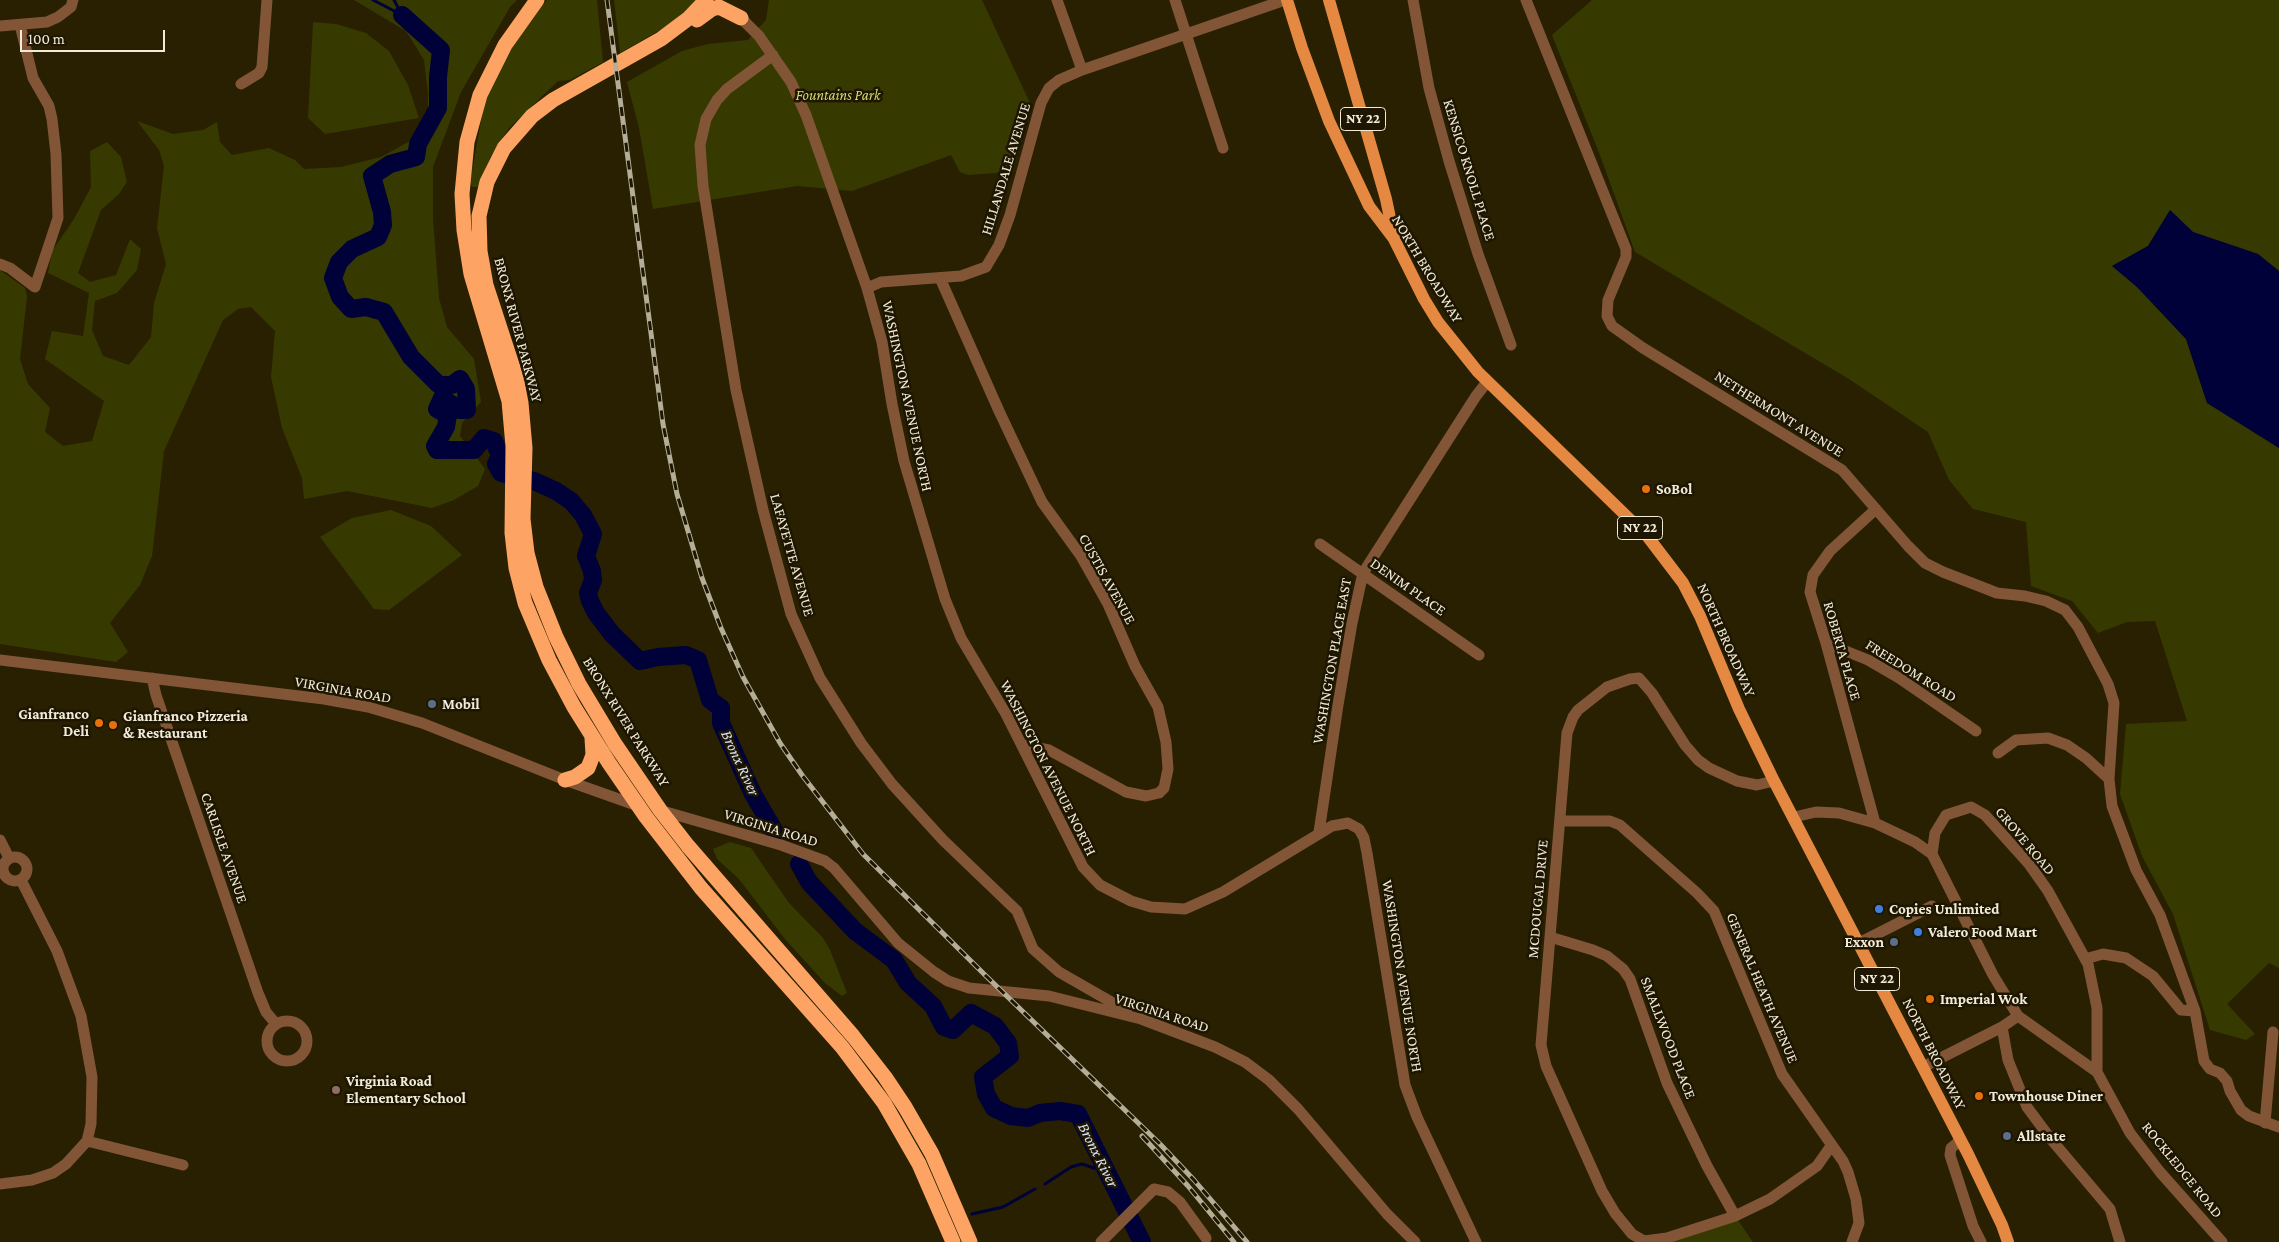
<!DOCTYPE html>
<html>
<head>
<meta charset="utf-8">
<style>
  body { margin:0 }
  #map { position:relative; width:2279px; height:1242px; overflow:hidden; background:#282001; font-family:"Crimson Pro",serif }
  canvas { display:block }
  .scale { position:absolute; left:20px; top:30px; width:145px; height:22px; box-sizing:border-box; border:2px solid #f1ecda; border-top:0; padding-left:6px; font-size:15px; line-height:18px; white-space:nowrap; color:#f1ecda; -webkit-text-stroke:4px #1e1600; paint-order:stroke }
</style>
</head>
<body>
<div id="map">
<canvas width="2279" height="1242"></canvas>
<div class="scale">100 m</div>
</div>
<script>
const ctx = document.querySelector('canvas').getContext('2d');
ctx.lineJoin = 'round';
function paint(path, color) { ctx.fillStyle = color; ctx.fill(path, 'evenodd'); }
const shape = rows => new Path2D(rows.map(r => 'M' + r).join(''));
function trace(path, color, width, dash) { ctx.strokeStyle = color; ctx.lineWidth = width; ctx.lineCap = dash ? 'butt' : 'round'; ctx.setLineDash(dash || []); ctx.stroke(path); }
function write(font, color, halo, rows, align = 'center') {
  ctx.font = font + ' "Crimson Pro",serif'; ctx.lineWidth = 5; ctx.setLineDash([]); ctx.textBaseline = 'middle'; ctx.strokeStyle = halo; ctx.fillStyle = color; for (const [text, x, y, turn = 0] of rows) {
    ctx.save(); ctx.translate(x, y); ctx.rotate((+turn || 0) * Math.PI / 180); ctx.textAlign = isNaN(turn) ? turn : align; if (halo) ctx.strokeText(text, 0, 0); ctx.fillText(text, 0, 0); ctx.restore();
  }
}
paint(shape([
  [354,0,517,0,510,7,461,92,433,167,433,219,439,298,447,327,474,359,481,402,462,423,460,436,485,469,478,486,454,500,432,508,347,491,304,499,302,478,282,428,271,377,275,331,251,307,238,309,223,320,164,451,152,556,140,585,110,623,128,652,116,662,0,644,0,270,25,288,27,297,20,359,28,384,50,408,45,432,63,446,92,441,104,401,45,359,52,331,83,336,89,293,48,273,52,251,74,219,91,187,90,151,107,142,121,157,127,182,119,194,101,210,78,273,90,282,116,275,130,239,141,249,137,270,117,293,95,301,92,330,103,356,129,365,151,337,154,303,166,264,157,228,164,166,159,150,137,121,173,134,203,130,217,122,220,142,232,155,269,148,295,160,304,169,341,167,381,157,410,141,428,116,428,94,424,60,406,31],
  [547,0,597,0,603,62,570,80,558,81,509,128,491,156,478,187,472,187,470,182,485,99,505,59,528,22],
  [614,0,696,0,679,19,620,53],
  [769,0,982,0,1030,103,1013,172,968,175,960,172,951,155,852,191,797,186,653,209,639,128,627,82,682,51,708,44,748,40,766,20],
  [1592,0,2279,0,2279,271,2258,254,2193,232,2170,210,2148,246,2112,266,2137,287,2186,339,2207,403,2279,448,2279,968,2269,963,2227,1004,2255,1034,2246,1040,2210,1030,2173,914,2142,856,2120,794,2126,724,2187,721,2155,621,2127,622,2098,633,2072,601,2031,586,2026,522,1973,509,1949,480,1928,432,1849,379,1635,252,1600,155,1552,35],
  [313,22,336,24,366,33,389,51,408,85,419,118,325,134,308,118],
  [391,510,431,526,462,555,389,610,374,609,320,537,352,518],
  [730,842,751,848,789,903,823,938,830,950,847,993,842,996,825,983,785,939,739,879,717,859,713,849],
  [1735,1216,1753,1242,1645,1242]
]), '#373a00');
paint(shape([
  [2170,210,2193,232,2258,254,2279,271,2279,448,2207,403,2186,339,2137,287,2112,266,2148,246]
]), '#000138');
trace(shape([
  [373,0,402,15],
  [394,0,402,15],
  [1045,1184,1071,1167,1082,1164,1094,1168,1105,1168],
  [972,1214,1003,1207,1035,1189]
]), '#000138', 3);
trace(shape([
  [402,15,441,50,438,77,438,108,418,144,416,157,390,164,372,176,382,212,383,225,378,237,352,249,339,262,333,278,340,297,351,309,366,307,384,312,411,357,439,385,452,385,460,379,466,389,467,410,460,410,442,398,437,409,448,415,446,427,435,446,437,450,474,450,484,438,494,441,500,456,496,464,501,473,534,481,556,491,571,501,583,515,593,534,586,556,592,571,593,580,588,593,590,601,596,613,612,634,640,661,658,657,686,655,698,660,710,700,721,708,721,723,753,794,775,832],
  [799,864,809,882,855,931,894,960,908,983,933,1006,944,1027,953,1030,971,1013,995,1026,1008,1043,1010,1056,983,1077,986,1094,994,1108,1011,1116,1028,1118,1040,1113,1060,1111,1078,1114,1142,1242]
]), '#000138', 18);
trace(shape([
  [1057,0,1082,70],
  [1175,0,1223,148],
  [1413,0,1429,88,1449,161,1478,254,1511,345],
  [1526,0,1626,249,1626,257,1608,300,1607,316,1612,326,1643,348,1842,470,1908,546,1925,563,1943,572,1997,593,2025,596,2046,601,2065,610,2078,627,2108,684,2114,703,2109,779,2112,806,2136,870,2160,915,2195,1011,2204,1061,2210,1069,2220,1073,2227,1081,2230,1091,2241,1110,2249,1116,2279,1127],
  [741,18,759,36,791,82,806,115,867,288,882,342,892,404,904,461,945,599,961,638,1006,714,1083,867,1100,885,1131,901,1151,907,1185,909,1223,892,1332,826,1348,823,1359,829,1364,838,1367,853,1405,1085,1417,1117,1476,1242],
  [0,26,47,22,58,17,71,7,73,0],
  [773,55,727,89,717,100,706,119,700,145,703,186,736,390,763,510,791,614,820,678,861,743,892,784,943,840,1017,911,1033,949,1059,972,1127,1011],
  [241,84,259,73,262,67,267,0],
  [0,264,10,268,35,287,58,218,56,154,52,119,49,106,33,78,20,25],
  [940,278,999,411,1042,502,1081,556,1108,604,1135,666,1158,707,1166,742,1168,769,1164,788,1159,793,1146,796,1126,792,1049,750,1023,745],
  [867,288,881,282,961,276,986,267,999,245,1010,215,1041,103,1049,88,1059,80,1082,70,1285,0],
  [1320,544,1479,655],
  [1826,643,1868,660,1899,678,1976,731],
  [0,660,324,699,368,707,422,723,565,780,641,807],
  [152,678,156,695,258,993,266,1012,276,1024],
  [1998,753,2016,740,2048,738,2067,745,2086,758,2109,779],
  [1774,781,1757,785,1737,781,1709,768,1698,760,1685,745,1652,693,1639,678,1630,679,1607,687,1578,710,1573,717,1567,733,1541,1045,1546,1066,1602,1191,1615,1213,1632,1234,1644,1241,1667,1238,1735,1216,1770,1199,1817,1166,1831,1146],
  [659,810,781,845,825,861,834,868,898,943,934,972,948,981,969,988,1049,996,1141,1019,1215,1047,1245,1062,1269,1080,1298,1109,1387,1214,1415,1242],
  [1794,817,1816,812,1839,813,1875,823,1915,842,1932,854,1993,975,2018,1016,2097,1072,2130,1133,2160,1172,2222,1242],
  [1560,821,1610,821,1620,825,1697,893,1714,911,1782,1074,1843,1161,1848,1172,1856,1199,1859,1223,1852,1242],
  [1875,823,1826,643,1810,592,1813,575,1830,551,1876,509],
  [1319,832,1338,705,1352,623,1363,573,1476,396,1487,382],
  [0,840,9,858],
  [1932,854,1935,833,1946,815,1971,807,1985,815,2029,864,2048,891,2088,964,2097,1008,2097,1072],
  '3 869a12 12 0 1 1 24 0a12 12 0 1 1-24 0Z',
  [1550,937,1593,950,1607,956,1623,969,1630,979,1667,1083,1707,1166,1735,1216],
  [1859,943,1932,906],
  [2085,959,2103,954,2126,958,2153,976,2181,1010,2195,1011],
  '267 1041a20 20 0 1 1 40 0a20 20 0 1 1-40 0Z',
  [2002,1027,2008,1060,2027,1107,2050,1138,2110,1209,2120,1242],
  [1923,1067,2002,1027,2018,1016],
  [2265,1123,2273,1032],
  [1961,1140,1951,1148,1950,1155,1973,1226,1981,1242],
  [87,1141,183,1165],
  [0,1184,32,1180,53,1173,66,1164,87,1141,91,1124,92,1077,81,1016,57,951,21,880],
  [1101,1242,1154,1189,1168,1192,1180,1202,1206,1238]
]), '#815536', 11);
trace(shape([
  [1287,0,1302,48,1329,121,1369,206,1394,239,1424,299,1438,322,1478,372,1648,537,1683,583,1700,616,1739,709,1774,781,1968,1154,2002,1225,2008,1242],
  [1329,0,1386,199,1394,237]
]), '#e48842', 12);
trace(shape([
  [537,0,505,45,480,95,467,142,462,194,464,230,471,274,509,401,513,446,512,533,516,568,525,603,549,660,574,707,609,763,646,817,701,888,842,1047,884,1103,919,1164,953,1242],
  [706,0,689,18,661,39,553,100,532,116,504,148,487,182,479,216,480,251,486,285,516,377,521,403,525,448,523,519,527,553,536,587,556,637,579,684,615,744,660,810,688,846,853,1036,885,1077,905,1107,932,1154,970,1242],
  [697,20,712,9,719,7,741,18],
  [565,780,575,777,588,768,593,755,592,738]
]), '#fda464', 15);
const rail = shape([
  [607,0,663,424,677,494,702,578,721,628,743,677,780,743,802,775,863,854,985,975,1160,1144,1194,1180,1247,1242],
  [1142,1136,1188,1186,1234,1242]
]);
trace(rail, '#b4ae98', 5);
trace(rail, '#1e1600', 3, [9]);
for (const [x, y, r, color] of [
  [1646,489,5,"#e8710a"],
  [432,704,5,"#5c6f8a"],
  [99,723,5,"#e8710a"],
  [113,725,5,"#e8710a"],
  [1879,909,5,"#3f7fe0"],
  [1918,932,5,"#3f7fe0"],
  [1894,942,5,"#5c6f8a"],
  [1930,999,5,"#e8710a"],
  [336,1090,5,"#8d6e63"],
  [1979,1096,5,"#e8710a"],
  [2007,1136,5,"#5c6f8a"]
]) { const dot = new Path2D(); dot.arc(x, y, r, 0, 2 * Math.PI); ctx.fillStyle = color; ctx.fill(dot); trace(dot, '#1e1600', 2); }
for (const [x, y, w] of [
  [1363,119,45],
  [1640,528,45],
  [1877,979,45]
]) { const box = new Path2D(); box.roundRect(x - w / 2, y - 11.5, w, 23, 4); ctx.fillStyle = '#1e1600'; ctx.fill(box); trace(box, '#f1ecda', 1); }
write('bold 14px', '#f1ecda', null, [
  ["NY 22",1363,119],
  ["NY 22",1640,528],
  ["NY 22",1877,979]
]);
write('italic 15px', '#d0db6c', '#1e1600', [
  ["Fountains Park",838,95]
]);
write('15px', '#f1ecda', '#1e1600', [
  ["HILLANDALE AVENUE",1006,169,-73],
  ["KENSICO KNOLL PLACE",1469,170,73],
  ["NORTH BROADWAY",1427,269,59],
  ["BRONX RIVER PARKWAY",518,330,75],
  ["WASHINGTON AVENUE NORTH",907,396,78],
  ["NETHERMONT AVENUE",1779,414,32],
  ["LAFAYETTE AVENUE",792,555,74],
  ["CUSTIS AVENUE",1107,579,61],
  ["DENIM PLACE",1408,587,35],
  ["NORTH BROADWAY",1726,640,66],
  ["ROBERTA PLACE",1842,651,74],
  ["WASHINGTON PLACE EAST",1332,661,-80],
  ["FREEDOM ROAD",1911,671,32],
  ["VIRGINIA ROAD",343,690,10],
  ["BRONX RIVER PARKWAY",626,722,58],
  ["WASHINGTON AVENUE NORTH",1048,768,63],
  ["VIRGINIA ROAD",771,828,17],
  ["GROVE ROAD",2025,841,50],
  ["CARLISLE AVENUE",224,848,71],
  ["MCDOUGAL DRIVE",1538,899,-85],
  ["WASHINGTON AVENUE NORTH",1402,976,81],
  ["GENERAL HEATH AVENUE",1762,988,67],
  ["VIRGINIA ROAD",1162,1013,18],
  ["SMALLWOOD PLACE",1668,1038,69],
  ["NORTH BROADWAY",1934,1054,63],
  ["ROCKLEDGE ROAD",2182,1170,51]
]);
write('bold 15px', '#f1ecda', '#1e1600', [
  ["SoBol",1656,489],
  ["Mobil",442,704],
  ["Gianfranco",89,714,"right"],
  ["Deli",89,731,"right"],
  ["Gianfranco Pizzeria",123,716],
  ["& Restaurant",123,733],
  ["Copies Unlimited",1889,909],
  ["Valero Food Mart",1928,932],
  ["Exxon",1884,942,"right"],
  ["Imperial Wok",1940,999],
  ["Virginia Road",346,1081],
  ["Elementary School",346,1098],
  ["Townhouse Diner",1989,1096],
  ["Allstate",2017,1136]
], 'left');
write('italic 16px', '#dae4f6', '#1e1600', [
  ["Bronx River",740,763,65],
  ["Bronx River",1098,1155,63]
]);
</script>
</body>
</html>
